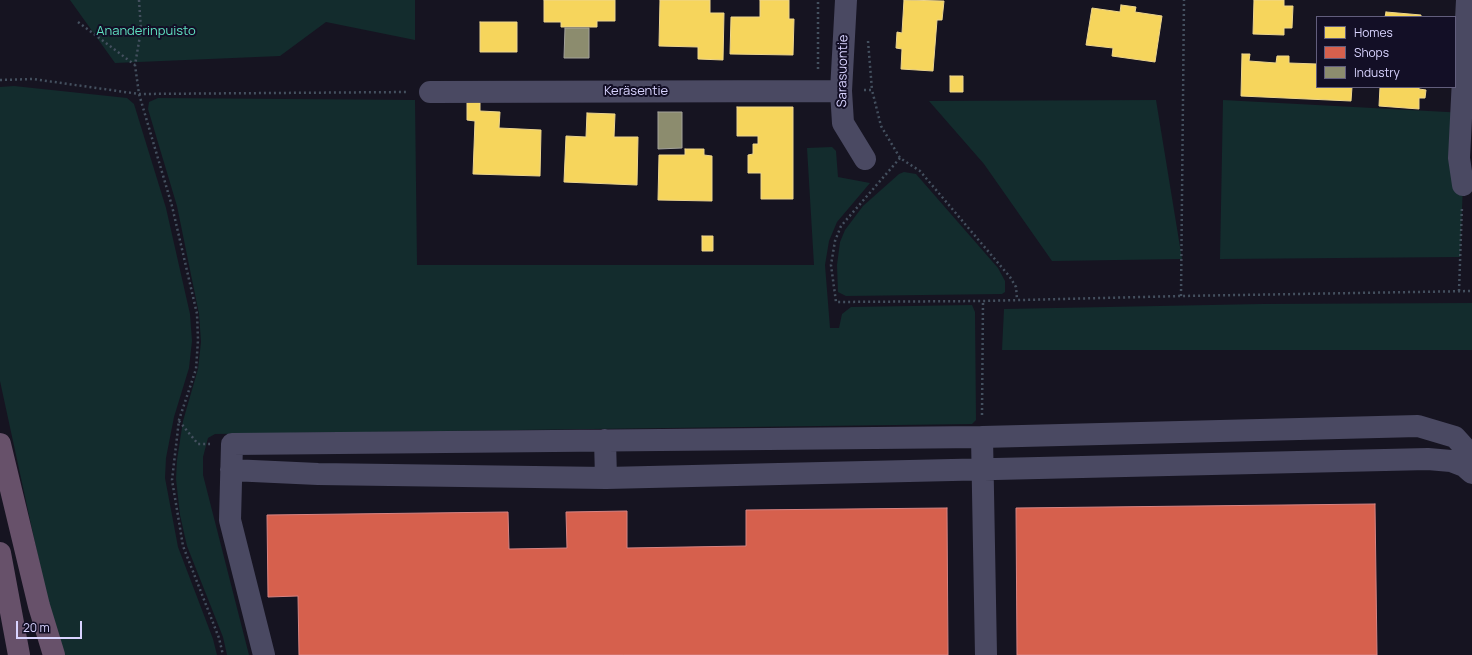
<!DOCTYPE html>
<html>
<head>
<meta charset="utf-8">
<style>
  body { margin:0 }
  #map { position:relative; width:1472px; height:655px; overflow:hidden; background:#161421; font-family:Manrope,sans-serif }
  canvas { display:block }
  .legend { position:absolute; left:1316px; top:16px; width:140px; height:72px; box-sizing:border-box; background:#130f26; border:1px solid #625e7d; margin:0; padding:5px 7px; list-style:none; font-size:12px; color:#d9d4ff }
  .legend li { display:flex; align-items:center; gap:8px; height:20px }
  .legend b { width:20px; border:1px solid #625e7d }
  .scale { position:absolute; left:16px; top:621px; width:66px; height:18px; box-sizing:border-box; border:2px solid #d9d4ff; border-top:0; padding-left:5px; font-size:12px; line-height:14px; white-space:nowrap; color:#d9d4ff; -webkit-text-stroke:3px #130f26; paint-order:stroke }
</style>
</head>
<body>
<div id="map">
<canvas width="1472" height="655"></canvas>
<ul class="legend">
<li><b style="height:11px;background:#f6d55c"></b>Homes</li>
<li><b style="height:11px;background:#d6604d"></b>Shops</li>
<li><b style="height:11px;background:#8c8c6e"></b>Industry</li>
</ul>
<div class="scale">20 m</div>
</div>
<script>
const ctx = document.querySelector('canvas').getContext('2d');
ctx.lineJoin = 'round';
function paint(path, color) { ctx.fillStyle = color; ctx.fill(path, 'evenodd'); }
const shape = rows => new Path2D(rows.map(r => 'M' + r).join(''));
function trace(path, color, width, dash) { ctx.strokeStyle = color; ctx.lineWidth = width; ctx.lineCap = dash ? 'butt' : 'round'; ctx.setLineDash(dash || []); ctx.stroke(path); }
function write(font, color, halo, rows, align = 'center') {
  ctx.font = font + ' Manrope,sans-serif'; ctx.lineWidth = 4; ctx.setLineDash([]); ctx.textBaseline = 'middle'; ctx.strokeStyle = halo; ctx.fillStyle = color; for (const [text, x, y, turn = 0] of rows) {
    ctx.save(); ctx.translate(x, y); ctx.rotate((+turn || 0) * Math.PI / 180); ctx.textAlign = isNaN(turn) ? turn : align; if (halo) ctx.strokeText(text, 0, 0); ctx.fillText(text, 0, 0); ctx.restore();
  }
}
paint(shape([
  [70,0,415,0,415,40,326,22,280,56,115,63],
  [14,86,127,98,134,104,166,208,190,314,192,341,189,368,174,417,166,458,165,478,178,547,213,639,217,655,63,655,48,603,0,381,0,87],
  [158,98,415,100,417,265,814,265,807,148,832,147,836,151,838,177,870,183,837,222,829,241,825,265,830,328,839,328,842,314,851,307,972,305,975,312,976,420,972,424,215,434,208,438,203,457,203,475,249,655,227,655,223,637,187,546,180,515,176,479,177,460,183,421,198,369,201,342,199,314,177,206,148,109,149,102],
  [1156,100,1182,259,1052,261,984,164,929,101],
  [1223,100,1466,113,1460,257,1220,259],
  [904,172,916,174,998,268,1005,281,1005,292,1002,294,846,296,838,292,837,265,840,242,845,230,863,206,899,174],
  [1472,303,1472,350,1002,350,1004,309,1262,304]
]), '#132c2d');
const homes = shape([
  [544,0,615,0,615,21,597,21,597,27,561,27,561,22,544,22,544,0],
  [660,0,710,0,710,13,724,13,723,60,698,59,698,47,659,46,660,0],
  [760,0,789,0,789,19,794,19,793,55,730,54,731,17,760,17,760,0],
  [904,0,944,1,942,20,937,20,933,71,901,69,902,49,896,48,897,32,902,33,904,0],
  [1254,0,1284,0,1284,6,1293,6,1292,28,1284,28,1284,35,1253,34,1254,0],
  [1121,5,1136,7,1135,12,1162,16,1155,62,1112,56,1113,48,1086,45,1092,8,1120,12,1121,5],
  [1386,12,1421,15,1421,17,1385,17,1386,12],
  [480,22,517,22,517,52,480,52,480,22],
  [1242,54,1250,54,1249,61,1276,63,1277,56,1289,56,1289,63,1317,64,1317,87,1352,87,1351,101,1241,96,1242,54],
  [950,76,963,76,963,92,950,92,950,76],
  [1380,87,1419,87,1419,89,1426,90,1425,98,1419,98,1419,109,1379,106,1380,87],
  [467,100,480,100,480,111,500,112,499,128,541,130,540,176,473,174,475,121,467,120,467,100],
  [737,107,793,107,793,199,761,199,761,173,748,173,748,155,753,154,753,144,758,144,758,136,737,136,737,107],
  [587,113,615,114,614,137,638,137,637,185,564,182,566,136,586,137,587,113],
  [685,149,704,149,704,155,712,156,712,201,658,200,659,155,685,155,685,149],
  [702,236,713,236,713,251,702,251,702,236]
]);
paint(homes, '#f6d55c');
trace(homes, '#edd58d', 1);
const shops = shape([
  [1375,504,1377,655,1017,655,1016,508,1375,504],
  [947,508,948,655,299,655,298,596,268,597,267,515,508,512,509,549,567,548,566,512,627,511,627,548,746,546,746,510,947,508]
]);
paint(shops, '#d6604d');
trace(shops, '#d78382', 1);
const industry = shape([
  [565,28,589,28,589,58,564,58,565,28],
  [658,112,682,112,682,148,658,149,658,112]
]);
paint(industry, '#8c8c6e');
trace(industry, '#a3a29a', 1);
trace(shape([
  [139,0,141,30,135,65,139,94,172,206,197,314,198,340,196,369,179,420,172,480,183,546,219,638,223,655],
  [78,22,135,65],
  [868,41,872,90],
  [818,69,818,0],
  [0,80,33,79,139,94,408,92],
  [864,90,872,90,881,126,900,158,920,171,1010,277,1016,287,1017,299],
  [900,158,841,226,835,241,831,265,836,302,983,301,1181,296,1472,291],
  [1459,291,1462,206],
  [1181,296,1184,0],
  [982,415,983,301],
  [179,421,198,444,210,444]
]), '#44505f', 2.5, [2, 3]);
trace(shape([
  [846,0,841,91,843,123,865,159],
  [430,92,841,91],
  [1463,185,1459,158,1467,0],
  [982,437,986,655],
  [605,440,606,478],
  [231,470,318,474,606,478,1428,459,1451,461,1464,466,1472,473],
  [264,655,230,520,232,444,982,437,1418,426,1455,437,1472,456]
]), '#4a4962', 22);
trace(shape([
  [0,444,39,606,54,655],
  [0,553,19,655]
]), '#67516a', 22);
write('13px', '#5fe0c0', '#130f26', [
  ["Ananderinpuisto",146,31]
]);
write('13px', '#d9d4ff', '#130f26', [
  ["Sarasuontie",843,71,-89],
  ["Keräsentie",636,91]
]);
</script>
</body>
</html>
